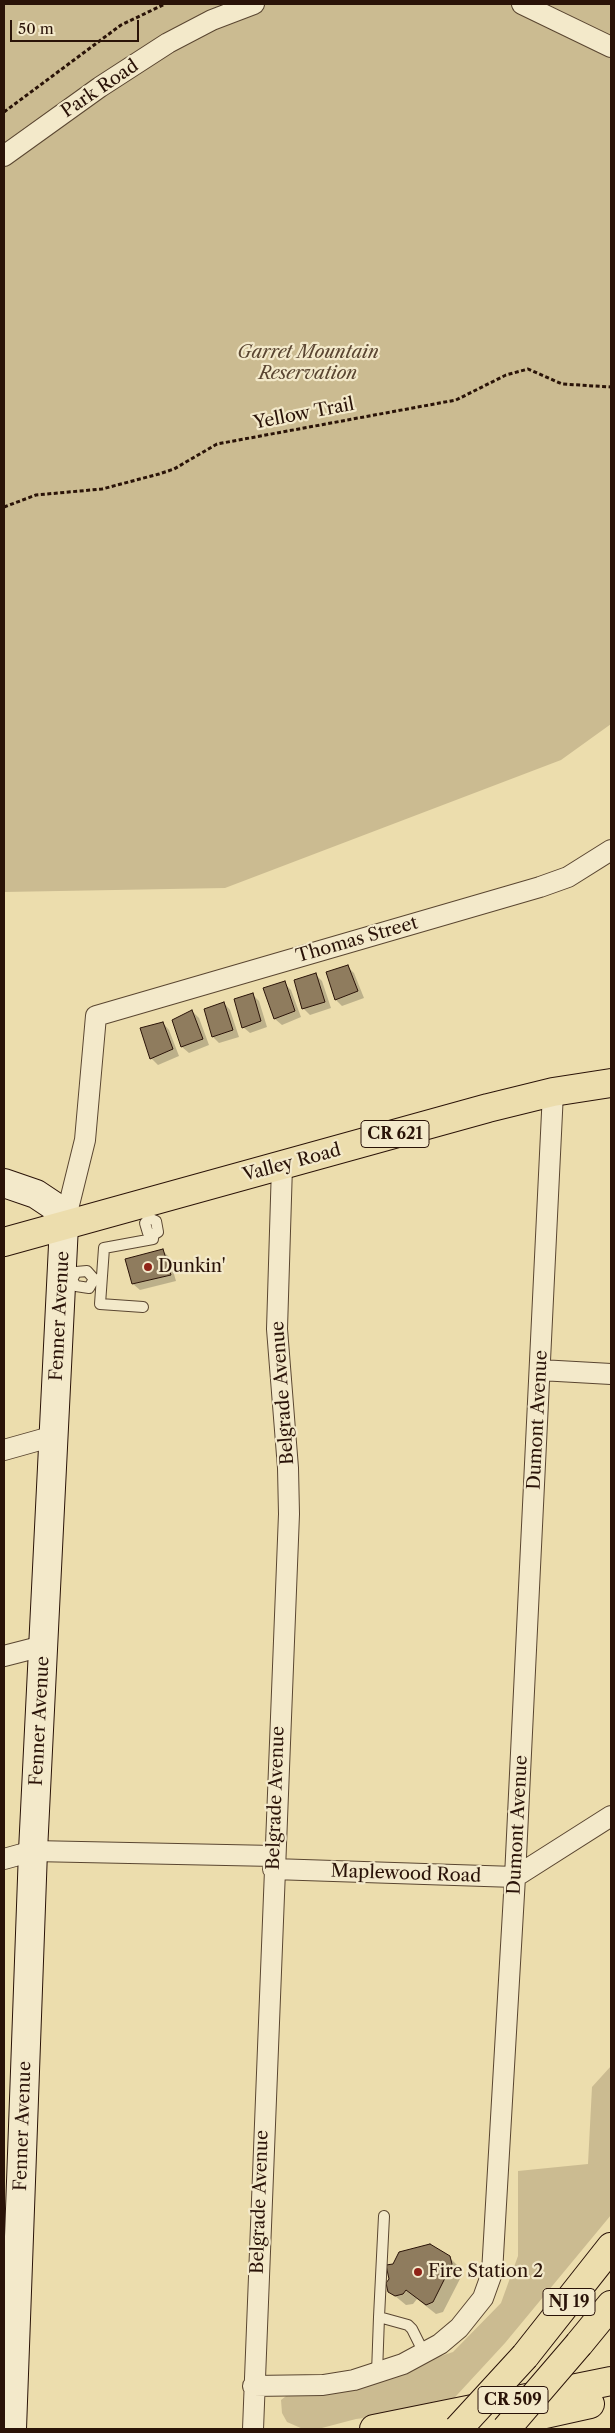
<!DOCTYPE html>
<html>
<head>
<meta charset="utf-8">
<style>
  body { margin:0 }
  #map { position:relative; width:615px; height:2433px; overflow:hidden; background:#ecddad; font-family:"Libre Caslon Text",serif }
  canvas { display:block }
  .frame { position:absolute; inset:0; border:5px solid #2a1308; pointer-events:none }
  .scale { position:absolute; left:10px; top:20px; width:129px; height:22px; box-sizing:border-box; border:2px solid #2a1308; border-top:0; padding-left:6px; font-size:15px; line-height:18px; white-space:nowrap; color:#2a1308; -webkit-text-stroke:4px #f3e9ca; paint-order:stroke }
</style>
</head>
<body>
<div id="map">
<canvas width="615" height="2433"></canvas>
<div class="frame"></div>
<div class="scale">50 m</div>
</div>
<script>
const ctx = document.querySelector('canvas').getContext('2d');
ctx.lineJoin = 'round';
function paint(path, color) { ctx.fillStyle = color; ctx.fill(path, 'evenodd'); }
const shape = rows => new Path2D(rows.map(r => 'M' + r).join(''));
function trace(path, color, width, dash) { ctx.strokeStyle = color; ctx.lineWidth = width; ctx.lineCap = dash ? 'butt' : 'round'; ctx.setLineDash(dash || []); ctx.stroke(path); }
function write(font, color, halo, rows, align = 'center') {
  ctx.font = font + ' "Libre Caslon Text",serif'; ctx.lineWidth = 4.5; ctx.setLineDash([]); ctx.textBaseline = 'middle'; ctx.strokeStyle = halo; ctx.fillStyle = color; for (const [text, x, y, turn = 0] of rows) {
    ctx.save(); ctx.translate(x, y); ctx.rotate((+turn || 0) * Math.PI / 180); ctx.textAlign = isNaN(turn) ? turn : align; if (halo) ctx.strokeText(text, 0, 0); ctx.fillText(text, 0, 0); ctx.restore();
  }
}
paint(shape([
  [4,4,611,4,611,724,561,760,225,888,4,892],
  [611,2066,611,2215,505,2343,445,2408,356,2419,318,2429,303,2429,287,2422,282,2413,281,2400,294,2390,359,2383,453,2352,501,2303,518,2256,518,2171,588,2164,592,2087]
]), '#cbbb91');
paint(shape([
  [347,966,354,973,364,998,342,1006,336,1000,328,972],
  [316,975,322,981,331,1008,310,1015,303,1008],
  [284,983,291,990,301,1017,282,1025,275,1019,264,989],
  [252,994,259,1001,267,1027,250,1033,243,1027],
  [224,1003,230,1010,239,1037,219,1043,213,1037],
  [192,1011,199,1018,209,1045,189,1053,182,1047,173,1020],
  [163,1023,169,1030,179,1056,158,1065,151,1058],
  [162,1250,169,1257,176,1281,140,1290,133,1284],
  [449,2257,460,2268,462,2275,443,2312,436,2314,417,2299,413,2304,406,2305,389,2291]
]), '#0003');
const building = shape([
  [348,965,358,991,335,1000,326,972,348,965],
  [316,973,325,1002,302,1009,294,980,316,973],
  [285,981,295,1011,274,1019,263,988,285,981],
  [253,993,261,1021,242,1028,234,999,253,993],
  [224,1002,233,1030,212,1037,204,1009,224,1002],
  [192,1010,203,1039,181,1047,172,1020,192,1010],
  [163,1022,173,1049,150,1059,140,1028,163,1022],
  [163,1249,171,1275,132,1284,125,1259,163,1249],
  [430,2244,450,2256,452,2264,433,2302,426,2305,406,2290,403,2294,395,2296,388,2292,386,2283,389,2279,386,2265,393,2264,399,2252,430,2244]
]);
paint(building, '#8f7c5e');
trace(building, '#2a1308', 1);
const lane = shape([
  [72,1280,76,1272,87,1271,94,1279,101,1280],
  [72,1280,76,1286,89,1288,94,1279],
  [143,1307,100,1304,104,1248,153,1239,153,1235,158,1232,156,1221,149,1218,145,1223,148,1233,153,1235],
  [379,2317,384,2216],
  [377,2373,379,2317,408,2325,412,2329,424,2353]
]);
const street = shape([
  [522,4,611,47],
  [4,156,100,87,168,43,212,20,254,4],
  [64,1225,85,1140,96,1016,540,887,568,877,611,850],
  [540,1370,611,1374],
  [4,1450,54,1436],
  [4,1656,43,1646],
  [4,1859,33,1851,274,1856],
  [273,1869,515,1877,611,1816],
  [253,2386,323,2385,354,2380,403,2364,440,2344,459,2328,483,2298,492,2273,515,1877,553,1092],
  [253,2429,289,1514,288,1468,277,1329,282,1166]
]);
const secondary = shape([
  [4,1183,36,1194,54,1206,64,1225,33,1851,12,2429]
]);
const primary = shape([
  [4,1242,488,1108,553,1092,611,1083],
  [374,2429,611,2381],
  [478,2429,590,2404]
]);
const highway = shape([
  [579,2344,611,2305],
  [525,2356,611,2247]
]);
trace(lane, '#5a4631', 12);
trace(street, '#5a4631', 22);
trace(secondary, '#2a1308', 30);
trace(primary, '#2a1308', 30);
trace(highway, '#2a1308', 30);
trace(shape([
  [4,112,121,25,165,4],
  [4,507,36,495,102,489,159,474,174,469,217,444,456,400,506,375,528,369,562,384,611,387]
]), '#2a1308', 3, [4, 2.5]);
trace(lane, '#f3e9ca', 10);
trace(street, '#f3e9ca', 20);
trace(secondary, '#f3e9ca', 28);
trace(primary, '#ecddad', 28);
trace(highway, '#ecddad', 28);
const highwayBridge = shape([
  [458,2429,525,2356],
  [506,2429,579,2344]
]);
trace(highwayBridge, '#2a1308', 30, []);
trace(highwayBridge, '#ecddad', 28);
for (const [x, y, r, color] of [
  [148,1267,5,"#8f2418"],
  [418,2272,5,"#8f2418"]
]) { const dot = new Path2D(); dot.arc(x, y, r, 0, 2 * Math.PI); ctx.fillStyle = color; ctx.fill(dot); trace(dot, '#f3e9ca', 2); }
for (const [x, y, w] of [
  [395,1134,68],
  [569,2302,52],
  [513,2400,70]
]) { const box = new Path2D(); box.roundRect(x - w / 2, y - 13.5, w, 27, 4); ctx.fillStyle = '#f3e9ca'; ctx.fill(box); trace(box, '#2a1308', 1); }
write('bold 16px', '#2a1308', null, [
  ["CR 621",395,1134],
  ["NJ 19",569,2302],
  ["CR 509",513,2400]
]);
write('18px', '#2a1308', '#f3e9ca', [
  ["Park Road",100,89,-34],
  ["Yellow Trail",304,414,-11],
  ["Thomas Street",357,940,-16],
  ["Valley Road",292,1163,-15],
  ["Fenner Avenue",60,1316,-87],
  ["Belgrade Avenue",283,1393,-94],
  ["Dumont Avenue",538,1420,-87],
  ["Fenner Avenue",40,1721,-87],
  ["Belgrade Avenue",276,1798,-88],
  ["Dumont Avenue",518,1825,-87],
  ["Maplewood Road",406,1874,2],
  ["Fenner Avenue",23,2126,-88],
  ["Belgrade Avenue",260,2202,-88]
]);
write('italic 18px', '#5a4531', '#f3e9ca', [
  ["Garret Mountain",308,353],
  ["Reservation",308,374]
]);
write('18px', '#2a1308', '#f3e9ca', [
  ["Dunkin'",158,1267],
  ["Fire Station 2",428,2272]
], 'left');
</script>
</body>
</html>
